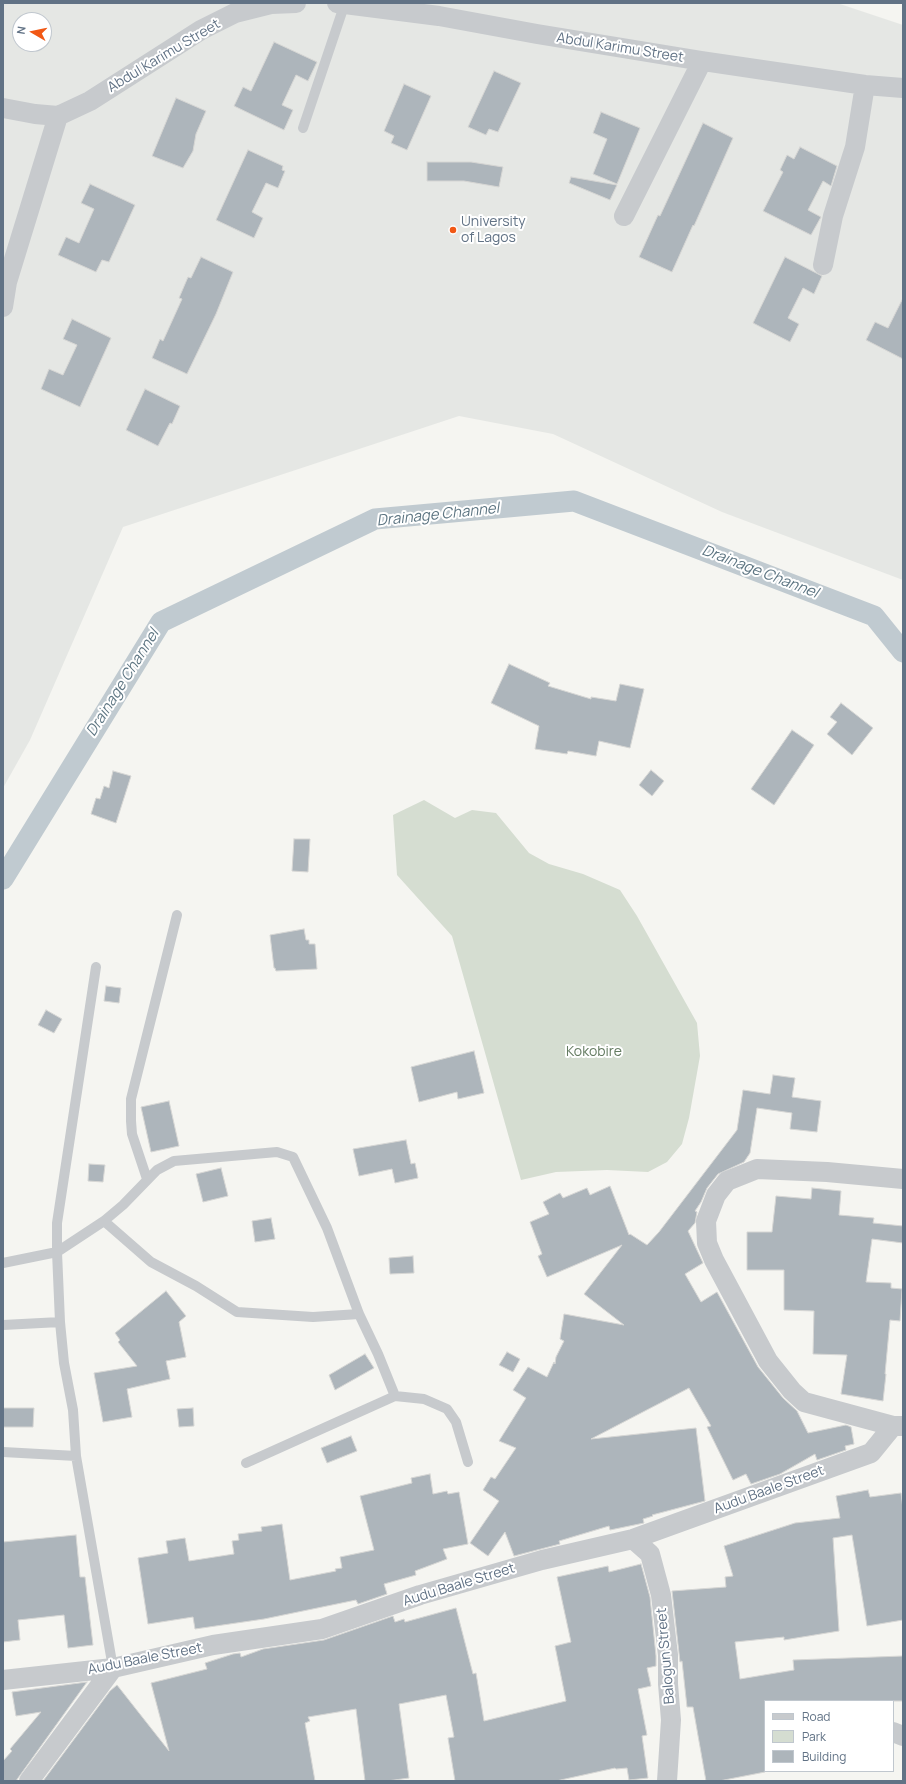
<!DOCTYPE html>
<html>
<head>
<meta charset="utf-8">
<style>
  body { margin:0 }
  #map { position:relative; width:906px; height:1784px; overflow:hidden; background:#f5f5f1; font-family:Manrope,sans-serif }
  canvas { display:block }
  .frame { position:absolute; inset:0; border:4px solid #617285; pointer-events:none }
  .legend { position:absolute; left:764px; top:1700px; width:130px; height:72px; box-sizing:border-box; background:#fff; border:1px solid #c0c7ce; margin:0; padding:5px 7px; list-style:none; font-size:12px; color:#617285 }
  .legend li { display:flex; align-items:center; gap:8px; height:20px }
  .legend b { width:20px; border:1px solid #c0c7ce }
  .north { position:absolute; left:12px; top:12px; width:40px; height:40px; box-sizing:border-box; background:#fff; border:1px solid #c0c7ce; border-radius:50%; rotate:279deg; font-size:11px; font-weight:700; line-height:16px; text-align:center; color:#617285 }
  .north::after { content:''; display:block; margin:auto; width:14px; height:18px; background:#f15815; clip-path:polygon(50% 0,100% 100%,50% 72%,0 100%) }
</style>
</head>
<body>
<div id="map">
<canvas width="906" height="1784"></canvas>
<div class="frame"></div>
<ul class="legend">
<li><b style="height:5px;background:#c7cacd"></b>Road</li>
<li><b style="height:11px;background:#d5ddd1"></b>Park</li>
<li><b style="height:11px;background:#adb5bb"></b>Building</li>
</ul>
<div class="north">N</div>
</div>
<script>
const ctx = document.querySelector('canvas').getContext('2d');
ctx.lineJoin = 'round';
function paint(path, color) { ctx.fillStyle = color; ctx.fill(path, 'evenodd'); }
const shape = rows => new Path2D(rows.map(r => 'M' + r).join(''));
function trace(path, color, width, dash) { ctx.strokeStyle = color; ctx.lineWidth = width; ctx.lineCap = dash ? 'butt' : 'round'; ctx.setLineDash(dash || []); ctx.stroke(path); }
function write(font, color, halo, rows, align = 'center') {
  ctx.font = font + ' Manrope,sans-serif'; ctx.lineWidth = 4; ctx.setLineDash([]); ctx.textBaseline = 'middle'; ctx.strokeStyle = halo; ctx.fillStyle = color; for (const [text, x, y, turn = 0] of rows) {
    ctx.save(); ctx.translate(x, y); ctx.rotate((+turn || 0) * Math.PI / 180); ctx.textAlign = isNaN(turn) ? turn : align; if (halo) ctx.strokeText(text, 0, 0); ctx.fillText(text, 0, 0); ctx.restore();
  }
}
paint(shape([
  [3,3,837,3,903,25,903,580,722,512,553,434,459,416,123,527,30,740,3,788],
  [20,20,44,20,44,44,20,44]
]), '#e5e7e4');
paint(shape([
  [424,800,455,818,472,810,496,813,529,853,549,864,583,874,620,890,637,916,697,1023,700,1056,689,1118,682,1144,667,1162,648,1172,607,1170,556,1172,521,1180,452,936,397,875,393,815]
]), '#d5ddd1');
trace(shape([
  [3,879,161,622,375,519,574,501,874,616,903,652]
]), '#c0cad0', 21);
const building = shape([
  [274,42,317,62,308,81,296,75,282,105,293,110,284,130,234,106,243,87,251,91,274,42],
  [494,71,521,83,498,132,489,129,486,135,468,127,494,71],
  [404,84,431,96,407,150,391,143,394,136,384,131,404,84],
  [176,98,206,111,196,134,193,151,183,168,152,156,176,98],
  [601,112,640,128,617,184,593,174,607,139,593,133,601,112],
  [703,123,733,138,694,226,693,225,672,272,639,257,658,215,660,216,703,123],
  [800,147,837,166,831,186,823,181,808,210,821,217,811,235,763,211,783,172,780,170,787,155,794,159,800,147],
  [248,150,283,166,282,170,285,171,278,188,266,183,252,212,263,218,254,238,216,220,248,150],
  [427,162,471,162,503,167,499,187,464,181,427,181,427,162],
  [571,177,617,185,610,200,569,183,571,177],
  [90,184,135,205,109,262,102,260,96,272,58,255,66,237,79,243,94,209,81,203,90,184],
  [201,257,233,272,216,314,187,374,152,358,160,339,163,341,182,299,179,298,188,277,191,278,201,257],
  [785,257,822,276,814,294,803,288,788,318,799,324,790,342,753,323,785,257],
  [903,298,903,359,866,340,875,322,888,328,903,298],
  [72,319,111,338,80,407,41,389,49,369,63,375,77,345,63,339,72,319],
  [145,389,180,406,172,424,170,423,158,446,126,430,145,389],
  [509,664,550,683,548,686,591,699,591,697,616,701,620,684,644,689,630,748,599,741,596,756,568,751,567,754,535,749,539,726,491,703,509,664],
  [841,703,873,728,852,755,827,734,837,722,830,717,841,703],
  [792,730,814,745,774,805,751,789,792,730],
  [651,770,664,781,652,796,639,785,651,770],
  [113,771,131,776,116,823,91,814,96,798,100,799,104,786,109,788,113,771],
  [294,839,310,839,308,872,292,871,294,839],
  [304,929,306,940,309,940,309,944,315,944,317,969,276,971,275,968,274,968,270,935,304,929],
  [106,986,121,988,119,1003,104,1001,106,986],
  [46,1010,62,1019,54,1033,38,1025,46,1010],
  [474,1051,484,1093,458,1099,457,1092,419,1102,411,1067,474,1051],
  [773,1075,795,1078,792,1097,821,1101,817,1132,790,1129,792,1113,757,1108,750,1153,744,1162,718,1174,707,1188,701,1202,695,1211,697,1212,695,1223,688,1231,703,1263,685,1274,701,1302,717,1292,758,1367,783,1398,797,1411,808,1433,846,1425,851,1427,854,1444,845,1446,846,1450,817,1460,815,1454,780,1474,751,1484,746,1474,733,1480,707,1427,711,1426,689,1388,591,1439,696,1428,705,1501,652,1515,653,1516,643,1519,644,1523,610,1530,609,1526,559,1541,560,1544,514,1556,505,1532,488,1556,470,1543,499,1501,483,1490,491,1477,495,1479,516,1448,499,1441,526,1398,513,1390,528,1367,547,1377,554,1362,555,1364,556,1357,564,1341,560,1339,564,1314,624,1325,584,1294,622,1245,547,1277,538,1256,542,1254,530,1222,549,1214,543,1202,560,1193,563,1198,587,1188,590,1195,610,1186,629,1235,630,1234,647,1245,659,1232,737,1130,743,1090,770,1094,773,1075],
  [169,1101,179,1146,151,1152,141,1107,169,1101],
  [406,1140,411,1164,415,1163,418,1178,395,1183,392,1169,359,1176,353,1149,406,1140],
  [89,1164,105,1165,103,1182,88,1181,89,1164],
  [221,1168,228,1196,203,1202,196,1174,221,1168],
  [812,1188,841,1191,839,1215,874,1218,873,1223,903,1226,903,1243,872,1239,866,1282,891,1283,891,1288,902,1289,900,1321,890,1320,885,1374,886,1374,883,1401,841,1394,847,1355,813,1354,814,1311,784,1310,784,1270,747,1270,747,1232,772,1232,776,1196,811,1199,812,1188],
  [271,1218,275,1239,255,1242,252,1221,271,1218],
  [413,1256,414,1273,390,1274,389,1258,413,1256],
  [166,1291,186,1316,179,1322,186,1357,166,1361,170,1379,127,1389,132,1417,103,1422,94,1373,137,1366,118,1342,120,1340,115,1333,166,1291],
  [507,1352,520,1359,513,1372,499,1365,507,1352],
  [365,1354,374,1368,335,1390,329,1375,365,1354],
  [3,1408,34,1408,33,1427,3,1427,3,1408],
  [193,1408,194,1426,179,1427,177,1409,193,1408],
  [351,1436,357,1451,327,1463,321,1448,351,1436],
  [430,1474,433,1494,447,1491,448,1494,459,1492,468,1544,443,1549,447,1559,415,1571,416,1575,384,1584,387,1594,358,1604,356,1600,264,1619,195,1629,193,1617,148,1624,138,1558,168,1553,166,1541,185,1538,189,1561,234,1554,232,1541,239,1540,238,1534,262,1531,261,1527,282,1524,290,1580,336,1571,335,1569,342,1568,340,1557,374,1550,360,1496,412,1483,411,1478,430,1474],
  [868,1490,870,1497,901,1493,903,1509,903,1620,867,1626,852,1535,833,1538,839,1631,784,1640,784,1637,735,1642,740,1679,794,1670,793,1660,903,1656,903,1701,765,1701,765,1772,719,1781,706,1781,693,1707,687,1707,682,1661,680,1662,672,1591,726,1587,725,1577,733,1576,724,1546,795,1523,840,1518,836,1496,868,1490],
  [76,1535,80,1577,85,1577,93,1645,68,1648,64,1615,18,1620,20,1640,3,1642,3,1542,76,1535],
  [641,1564,650,1597,656,1656,656,1666,647,1668,651,1686,638,1689,647,1735,642,1736,648,1778,629,1780,627,1768,616,1769,615,1768,556,1781,455,1781,448,1738,454,1737,446,1695,399,1704,409,1778,387,1781,365,1781,356,1709,308,1717,310,1721,305,1723,315,1781,43,1781,110,1691,117,1685,169,1751,151,1683,207,1669,205,1663,233,1654,240,1653,241,1657,263,1649,324,1640,393,1616,395,1622,404,1619,405,1622,456,1608,473,1674,476,1673,484,1721,566,1701,555,1646,571,1642,557,1577,608,1566,609,1572,641,1564],
  [87,1682,18,1778,16,1781,3,1781,3,1761,12,1751,10,1749,41,1712,16,1716,12,1692,87,1682]
]);
paint(building, '#adb5bb');
trace(building, '#d6d6d4', 1);
trace(shape([
  [303,128,345,3],
  [96,967,57,1223,57,1252,60,1322,64,1363,73,1410,76,1456,113,1668],
  [147,1179,132,1134,131,1121,131,1099,177,915],
  [104,1221,151,1262,196,1286,237,1312,313,1317,359,1314],
  [3,1263,57,1252,104,1221,123,1205,157,1170,174,1161,277,1152,293,1157,327,1228,359,1314,378,1354,395,1396,424,1399,447,1409,456,1422,468,1462],
  [3,1325,60,1322],
  [3,1452,76,1456],
  [246,1463,395,1396]
]), '#c7cacd', 10);
trace(shape([
  [337,3,439,16,537,34,702,61,865,85,903,88],
  [3,108,35,114,58,116],
  [58,116,90,101,201,30,235,13,271,4,296,3],
  [624,216,702,61],
  [823,265,833,216,855,147,865,85],
  [3,307,7,282,58,116],
  [903,1179,827,1172,757,1169,727,1181,716,1195,706,1221,707,1243,714,1260,768,1361,792,1391,804,1402,893,1426,903,1426],
  [633,1539,650,1554,661,1595,668,1655,668,1684,671,1720,667,1781],
  [3,1680,113,1668,213,1645,322,1629,420,1595,542,1560,633,1539,871,1453,893,1426],
  [893,1732,903,1736],
  [29,1781,113,1668]
]), '#c7cacd', 20);
for (const [x, y, r, color] of [
  [453,230,4,"#f15815"]
]) { const dot = new Path2D(); dot.arc(x, y, r, 0, 2 * Math.PI); ctx.fillStyle = color; ctx.fill(dot); trace(dot, '#fff', 1.5); }
write('14px', '#617285', '#fff', [
  ["Abdul Karimu Street",620,48,9],
  ["Abdul Karimu Street",164,56,-31],
  ["Audu Baale Street",769,1490,-20],
  ["Audu Baale Street",459,1585,-17],
  ["Balogun Street",666,1656,-95],
  ["Audu Baale Street",145,1659,-11]
]);
write('14px', '#617285', '#fff', [
  ["University",461,222],
  ["of Lagos",461,238]
], 'left');
write('14px', '#647b61', '#fff', [
  ["Kokobire",594,1052]
]);
write('italic 15px', '#5d7582', '#fff', [
  ["Drainage Channel",438,515,-6],
  ["Drainage Channel",760,572,21],
  ["Drainage Channel",123,683,-58]
]);
</script>
</body>
</html>
